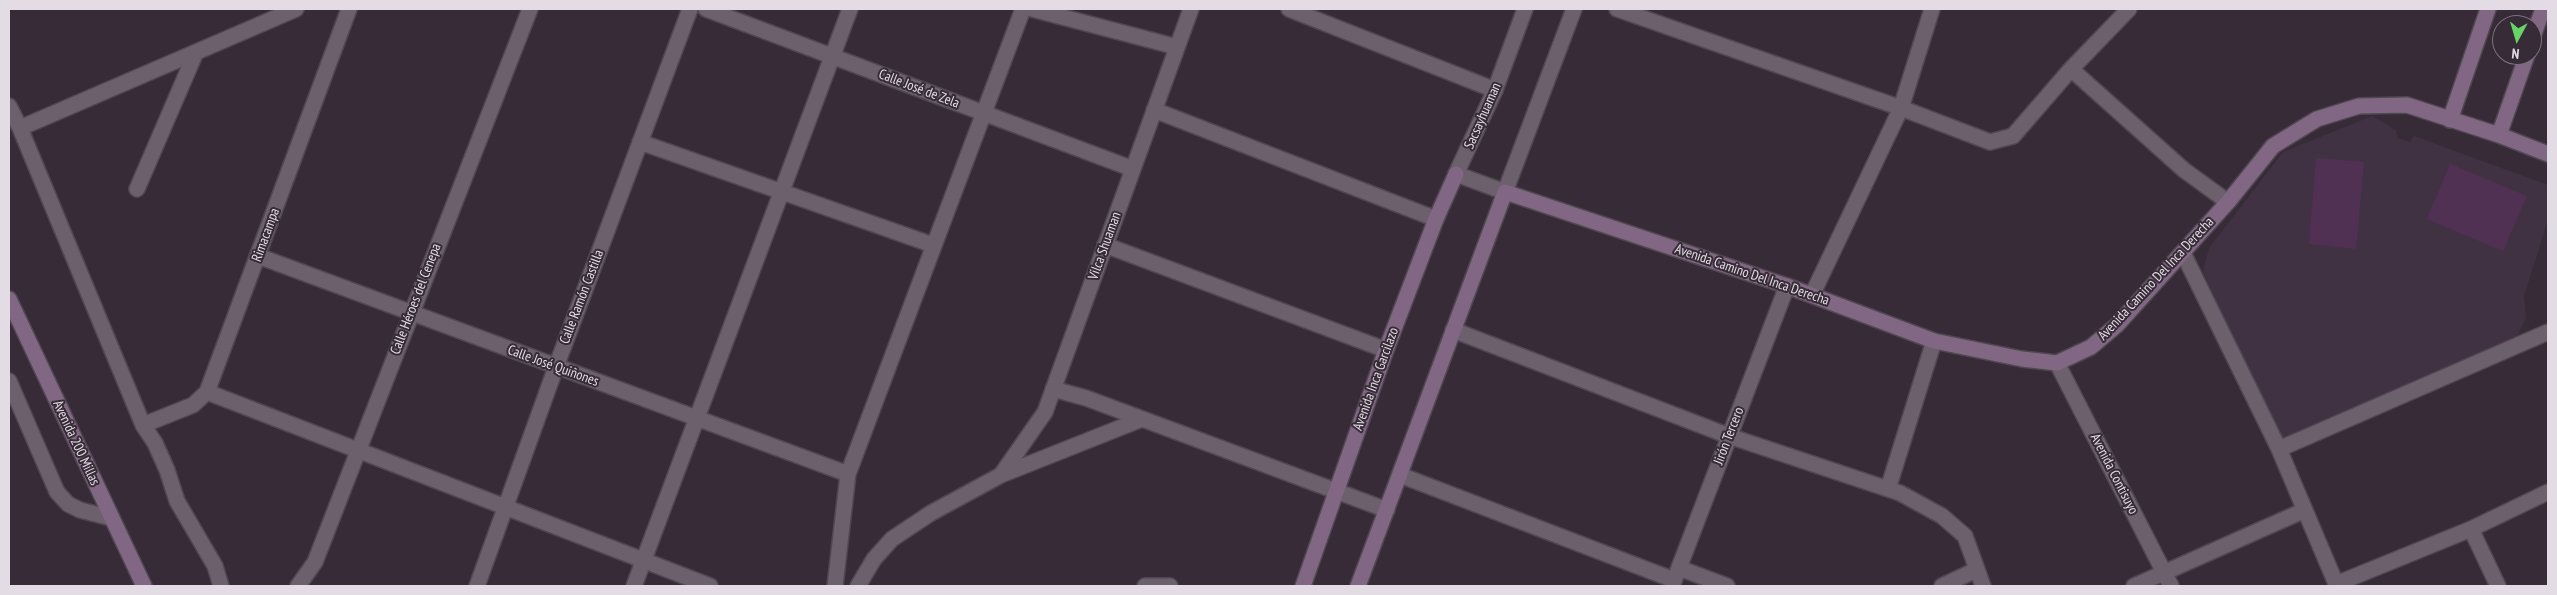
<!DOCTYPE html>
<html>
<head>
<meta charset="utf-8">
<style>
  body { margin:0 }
  #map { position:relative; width:2557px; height:595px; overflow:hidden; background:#362b37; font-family:"PT Sans Narrow",sans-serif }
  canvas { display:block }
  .frame { position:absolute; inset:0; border:10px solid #e3dce4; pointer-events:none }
  .north { position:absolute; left:2492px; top:15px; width:50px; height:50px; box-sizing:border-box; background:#362b37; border:1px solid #7b727c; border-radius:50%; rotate:186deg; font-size:14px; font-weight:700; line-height:20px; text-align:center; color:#e3dce4 }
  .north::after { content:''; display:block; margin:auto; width:18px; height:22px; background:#67d466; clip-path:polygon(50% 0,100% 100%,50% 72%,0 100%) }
</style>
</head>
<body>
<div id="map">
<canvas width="2557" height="595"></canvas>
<div class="frame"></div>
<div class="north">N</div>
</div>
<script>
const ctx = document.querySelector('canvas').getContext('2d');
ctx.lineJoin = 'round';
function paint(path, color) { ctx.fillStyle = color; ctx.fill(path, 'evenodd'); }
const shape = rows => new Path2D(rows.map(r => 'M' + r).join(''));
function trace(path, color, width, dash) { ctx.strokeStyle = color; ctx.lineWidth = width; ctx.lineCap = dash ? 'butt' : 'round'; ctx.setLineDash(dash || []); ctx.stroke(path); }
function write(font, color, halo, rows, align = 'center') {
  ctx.font = font + ' "PT Sans Narrow",sans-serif'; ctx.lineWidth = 4; ctx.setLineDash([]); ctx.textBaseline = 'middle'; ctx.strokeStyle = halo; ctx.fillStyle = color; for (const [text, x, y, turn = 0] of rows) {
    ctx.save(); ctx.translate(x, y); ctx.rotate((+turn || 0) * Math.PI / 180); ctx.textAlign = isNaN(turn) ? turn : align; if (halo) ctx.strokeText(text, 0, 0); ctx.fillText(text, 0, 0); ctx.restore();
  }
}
paint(shape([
  [2372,116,2396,130,2398,138,2410,142,2414,136,2548,185,2548,220,2524,296,2526,319,2515,340,2293,442,2278,436,2203,272,2209,248,2283,152]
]), '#413243');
paint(shape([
  [2316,158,2364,162,2356,249,2309,244],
  [2450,164,2527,196,2503,251,2427,219]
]), '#503154');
const minor = shape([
  [706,9,1133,169],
  [1032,9,1177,47],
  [1289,9,1495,90],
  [1617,9,1901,108,1990,142,2013,136,2071,69,2129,9],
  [2071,69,2184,170,2228,202],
  [9,106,20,128,143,425,155,443,167,470,177,501,215,566,221,586],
  [1154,110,1436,219],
  [20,128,296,9],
  [640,142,933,245],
  [1456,174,1505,192],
  [137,189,196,52],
  [1105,245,1386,350],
  [2183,253,2279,449,2337,586],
  [258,256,848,474],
  [1812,295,1901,108,1932,9],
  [1453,330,1729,436,1900,493,1942,516,1965,536,1983,586],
  [2057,363,2171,586],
  [9,381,57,492,68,504,80,510,111,518],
  [1053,389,1086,398,1387,510],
  [207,392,710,586],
  [143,425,193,405,207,392,349,9],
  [2279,449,2548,332],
  [1001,475,1045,412,1191,9],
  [1400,475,1674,580],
  [1888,489,1934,341],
  [2471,529,2498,586],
  [1679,568,1727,586],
  [2336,584,2471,529,2548,492],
  [298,586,315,562,530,9],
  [477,586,556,367,690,9],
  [634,586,850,9],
  [835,586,848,474,1023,9],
  [858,586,874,559,892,539,931,513,1001,475,1142,419],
  [1145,586,1170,586],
  [1672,586,1787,286],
  [1942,586,1976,570],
  [2134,586,2305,510]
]);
const tertiary = shape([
  [1456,174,1495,90,1525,9],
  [1505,192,1574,9]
]);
const secondary = shape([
  [2532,39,2543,9],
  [2450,120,2488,9],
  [2499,135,2527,55],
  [9,299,144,586],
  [1303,586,1386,350,1436,219,1456,174],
  [1358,586,1505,192,1787,286,1934,341,2022,359,2057,363,2091,347,2117,325,2228,202,2273,146,2317,119,2359,106,2407,105,2499,135,2548,154]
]);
trace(minor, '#504751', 18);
trace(tertiary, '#504751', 18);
trace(secondary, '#504751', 18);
trace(minor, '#6c606d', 15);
trace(tertiary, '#6c606d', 15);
trace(secondary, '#826784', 15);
write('14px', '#e3dce4', '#362b37', [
  ["Calle José de Zela",919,89,21],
  ["Sacsayhuaman",1483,116,-66],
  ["Rimacampa",266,235,-70],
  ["Vilca Shuaman",1105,246,-70],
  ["Avenida Camino Del Inca Derecha",1752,275,19],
  ["Avenida Camino Del Inca Derecha",2156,279,-47],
  ["Calle Ramón Castilla",582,297,-69],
  ["Calle Héroes del Cenepa",416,299,-69],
  ["Calle José Quiñones",553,366,20],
  ["Avenida Inca Garcilazo",1376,379,-70],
  ["Jirón Tercero",1729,436,-69],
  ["Avenida 200 Millas",76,443,65],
  ["Avenida Contisuyo",2114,474,63]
]);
</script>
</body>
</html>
